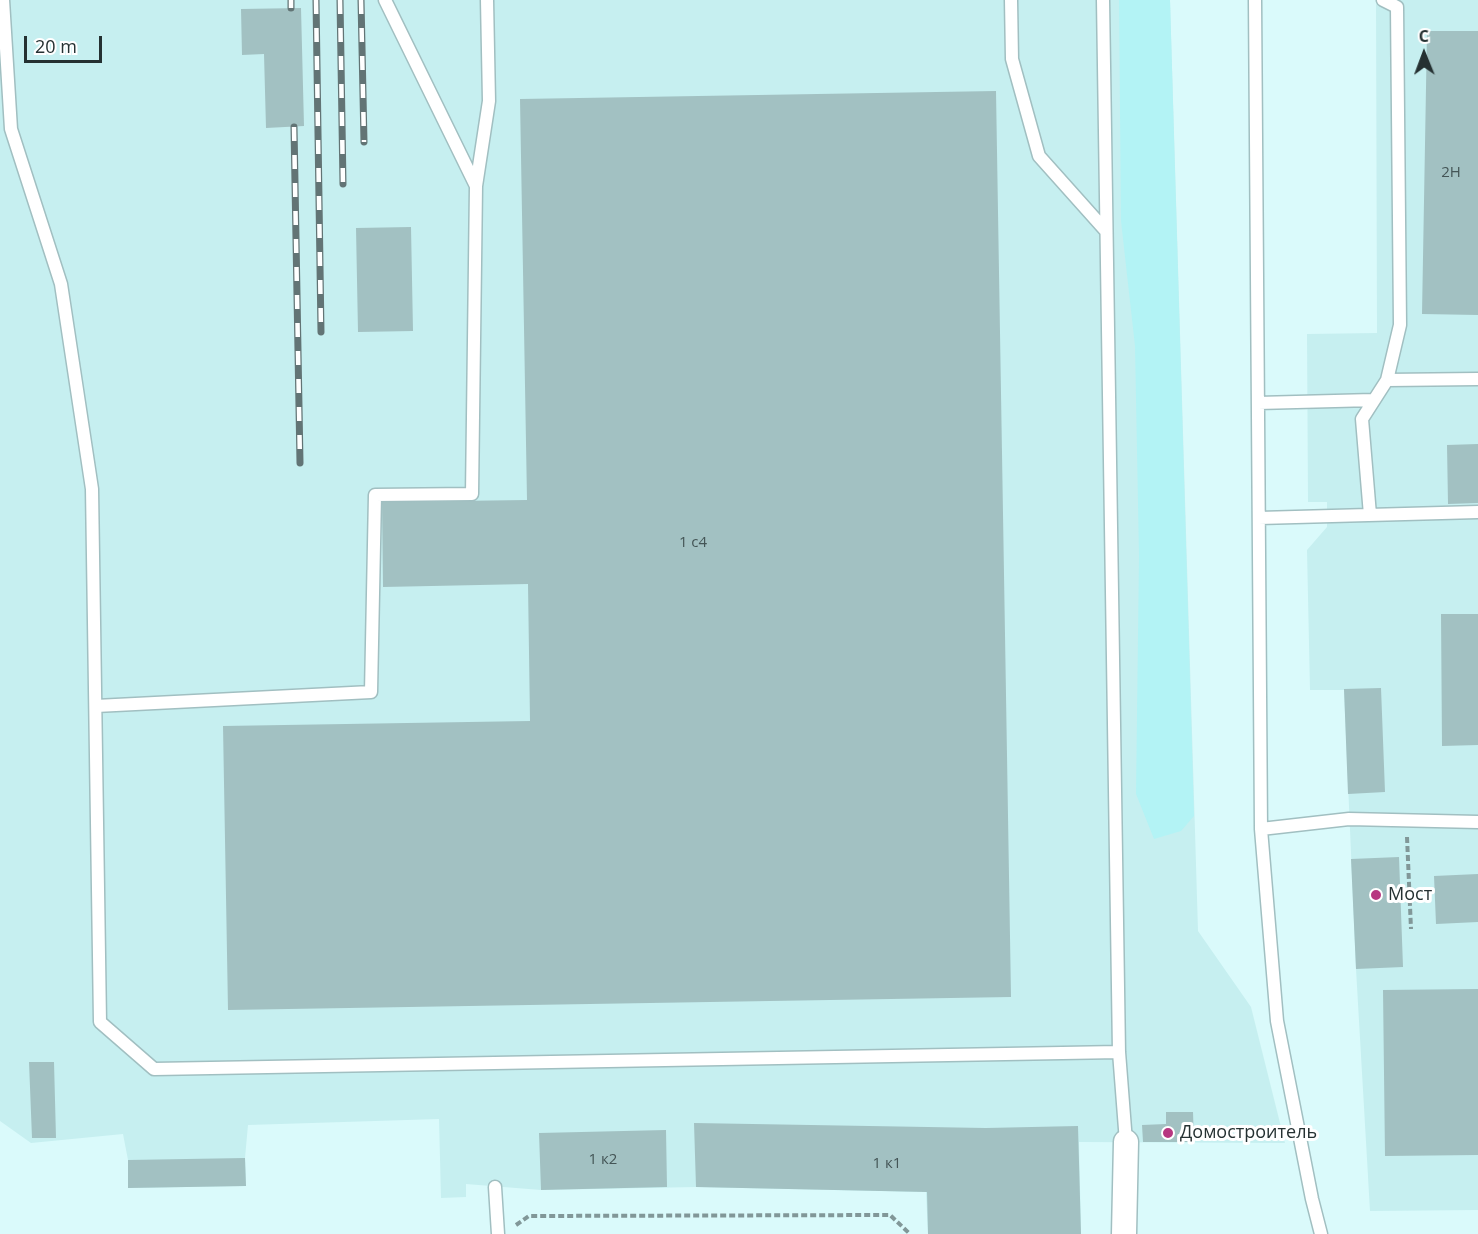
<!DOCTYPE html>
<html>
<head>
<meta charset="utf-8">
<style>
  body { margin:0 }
  #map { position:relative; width:1478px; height:1234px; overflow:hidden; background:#dafafb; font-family:"Open Sans",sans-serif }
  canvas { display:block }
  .north { position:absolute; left:1394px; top:24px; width:60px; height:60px; -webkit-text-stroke:4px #fff; paint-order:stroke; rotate:359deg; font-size:16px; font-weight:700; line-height:24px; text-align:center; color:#253132 }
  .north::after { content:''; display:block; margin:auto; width:21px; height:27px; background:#253132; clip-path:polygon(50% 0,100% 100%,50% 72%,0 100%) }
  .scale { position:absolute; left:24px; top:36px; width:78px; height:27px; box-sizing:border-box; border:3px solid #253132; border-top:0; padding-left:8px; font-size:18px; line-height:21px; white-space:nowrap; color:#253132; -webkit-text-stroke:4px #fff; paint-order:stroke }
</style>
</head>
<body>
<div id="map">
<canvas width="1478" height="1234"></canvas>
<div class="north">С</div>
<div class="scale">20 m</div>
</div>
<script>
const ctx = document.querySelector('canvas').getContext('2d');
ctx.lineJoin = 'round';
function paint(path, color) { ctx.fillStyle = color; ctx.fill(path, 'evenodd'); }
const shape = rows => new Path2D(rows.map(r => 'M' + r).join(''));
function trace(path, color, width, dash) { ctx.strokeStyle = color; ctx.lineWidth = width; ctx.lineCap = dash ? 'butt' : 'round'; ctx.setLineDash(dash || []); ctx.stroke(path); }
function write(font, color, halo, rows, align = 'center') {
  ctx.font = font + ' "Open Sans",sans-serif'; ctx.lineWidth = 6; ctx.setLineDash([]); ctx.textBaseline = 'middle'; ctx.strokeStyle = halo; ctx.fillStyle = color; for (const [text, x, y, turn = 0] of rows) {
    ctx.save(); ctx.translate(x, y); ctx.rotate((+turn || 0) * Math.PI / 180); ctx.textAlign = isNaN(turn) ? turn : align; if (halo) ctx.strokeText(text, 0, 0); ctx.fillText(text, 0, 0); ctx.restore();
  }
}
paint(shape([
  [0,0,1170,0,1198,931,1251,1007,1285,1143,1079,1142,1081,1234,928,1234,926,1192,696,1187,541,1190,466,1184,466,1197,441,1198,439,1119,248,1125,245,1158,246,1186,128,1188,128,1160,123,1134,31,1143,0,1121],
  [1376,0,1478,0,1478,1210,1370,1211,1356,969,1344,690,1310,690,1307,550,1327,527,1327,502,1308,502,1307,334,1377,333]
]), '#c6eff0');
paint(shape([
  [1119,0,1170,0,1194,816,1181,831,1154,839,1136,794,1139,556,1135,346,1121,221]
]), '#b3f3f5');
paint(shape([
  [301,8,304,126,266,128,264,54,242,55,241,9],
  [1427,31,1478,31,1478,315,1422,314],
  [996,91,1011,997,228,1010,223,726,530,721,528,584,383,587,382,502,527,500,520,99],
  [411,227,413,331,358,332,356,228],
  [1478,444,1478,503,1448,504,1447,445],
  [1441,614,1478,614,1478,745,1442,746],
  [1381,688,1385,792,1348,794,1344,689],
  [1399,857,1403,967,1356,969,1351,859],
  [1478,874,1478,922,1436,924,1434,876],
  [1478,989,1478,1155,1385,1156,1383,990],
  [29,1062,54,1062,56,1138,32,1138],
  [1166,1112,1193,1112,1194,1142,1143,1142,1142,1125,1166,1124],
  [694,1123,986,1128,1078,1126,1081,1234,928,1234,927,1192,696,1187],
  [666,1130,667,1187,541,1190,539,1133],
  [245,1158,246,1186,128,1188,128,1160]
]), '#a2c1c2');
const lane = shape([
  [3,0,11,129,61,284,92,489,100,1022,154,1069,1119,1052],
  [385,0,476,186],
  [1011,0,1012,59,1039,156,1106,231],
  [1103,0,1119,1052,1126,1142],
  [1255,0,1261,829,1277,1021,1312,1199,1321,1234],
  [1383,0,1397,7,1400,325,1387,380],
  [1258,403,1373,400],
  [1370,515,1362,419,1387,380,1478,379],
  [1259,518,1478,512],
  [96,706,371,692,375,495,472,494,476,186,489,101,487,0],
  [1261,829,1349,819,1478,822],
  [495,1187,498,1234]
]);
const street = shape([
  [1124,1234,1126,1142]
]);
trace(lane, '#a1bfc1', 15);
trace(street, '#a1bfc1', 27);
trace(shape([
  [1407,837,1411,929],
  [516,1225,529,1216,890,1215,910,1234]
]), '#819798', 4, [6, 3]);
trace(lane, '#fff', 12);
trace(street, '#fff', 24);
const rail = shape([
  [291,0,291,8],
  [316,0,321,332],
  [340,0,343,184],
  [361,0,364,142],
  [294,127,300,463]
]);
trace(rail, '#627475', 7);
trace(rail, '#fff', 4.5, [14]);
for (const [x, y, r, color] of [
  [1376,895,6,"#b73680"],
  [1168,1133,6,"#b73680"]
]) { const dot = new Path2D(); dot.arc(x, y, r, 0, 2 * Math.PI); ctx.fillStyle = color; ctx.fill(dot); trace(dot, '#fff', 2); }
write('15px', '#445556', null, [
  ["2Н",1451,173],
  ["1 с4",693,543],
  ["1 к2",603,1160],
  ["1 к1",887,1164]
]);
write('18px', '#253132', '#fff', [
  ["Мост",1388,895],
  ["Домостроитель",1180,1133]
], 'left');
</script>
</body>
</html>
